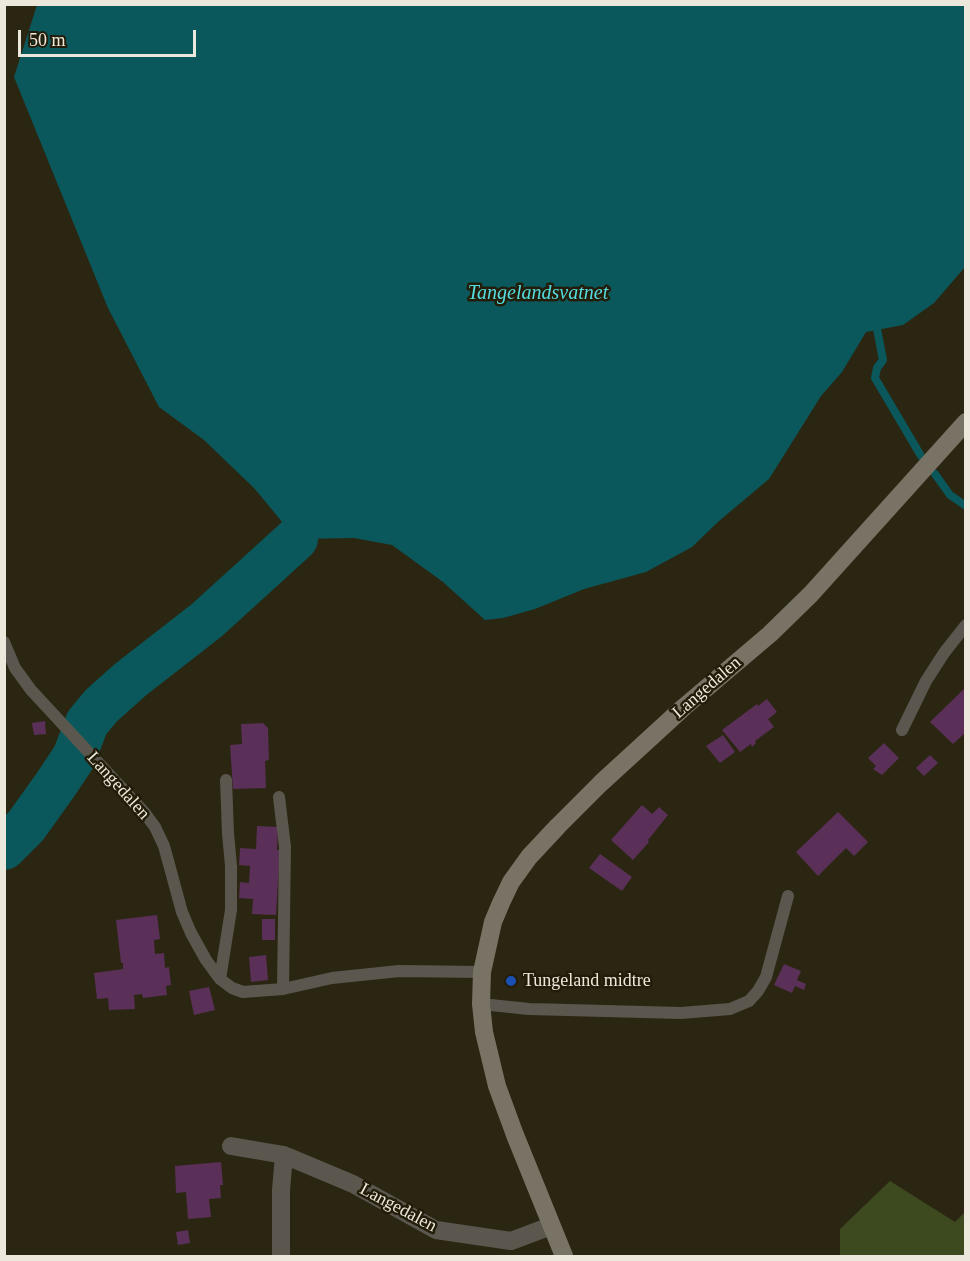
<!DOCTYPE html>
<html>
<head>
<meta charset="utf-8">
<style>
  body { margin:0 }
  #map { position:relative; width:970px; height:1261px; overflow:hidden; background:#2b2612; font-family:"Times New Roman",serif }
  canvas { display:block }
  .frame { position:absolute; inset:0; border:6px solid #ece8dc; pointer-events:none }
  .scale { position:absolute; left:18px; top:30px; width:178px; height:27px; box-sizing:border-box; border:3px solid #ece8dc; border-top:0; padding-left:8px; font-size:18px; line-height:21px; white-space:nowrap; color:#ece8dc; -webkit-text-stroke:4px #221c09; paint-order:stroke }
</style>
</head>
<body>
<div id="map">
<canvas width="970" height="1261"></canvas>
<div class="frame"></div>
<div class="scale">50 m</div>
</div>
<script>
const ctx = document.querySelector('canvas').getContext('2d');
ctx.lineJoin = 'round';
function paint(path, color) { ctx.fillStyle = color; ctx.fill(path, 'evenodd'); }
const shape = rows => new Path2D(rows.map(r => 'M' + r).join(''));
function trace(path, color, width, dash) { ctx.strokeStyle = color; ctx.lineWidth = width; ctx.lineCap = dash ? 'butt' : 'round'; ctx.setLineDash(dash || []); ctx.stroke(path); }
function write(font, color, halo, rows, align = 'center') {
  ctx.font = font + ' "Times New Roman",serif'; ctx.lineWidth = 5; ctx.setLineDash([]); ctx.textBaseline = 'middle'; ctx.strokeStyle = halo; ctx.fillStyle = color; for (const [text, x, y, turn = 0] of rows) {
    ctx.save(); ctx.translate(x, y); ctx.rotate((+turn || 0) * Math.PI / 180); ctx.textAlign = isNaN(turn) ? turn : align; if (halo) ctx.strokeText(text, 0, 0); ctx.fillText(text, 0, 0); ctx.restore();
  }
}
paint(shape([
  [890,1181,955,1222,965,1212,965,1256,840,1256,840,1229]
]), '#3d4a20');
paint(shape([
  [37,5,965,5,965,267,934,303,903,325,866,332,842,372,821,396,769,479,719,521,692,547,646,572,584,589,535,609,503,618,485,620,443,582,392,545,354,538,296,539,255,489,204,440,159,407,108,308,14,77]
]), '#0a585b');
trace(shape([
  [877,329,883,360,877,368,875,378,921,456],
  [935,474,950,495,966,506]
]), '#0a585b', 8);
trace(shape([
  [4,848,26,826,56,784,74,757,87,723,101,706,130,680,207,620,296,539]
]), '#0a585b', 44);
paint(shape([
  [966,687,966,732,953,744,930,722],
  [767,699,777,712,768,719,774,727,755,741,756,743,752,747,751,744,740,752,722,730,757,704,758,706],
  [45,721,46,734,34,735,32,723],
  [263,723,268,728,269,760,265,761,266,788,233,789,230,745,242,744,241,724],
  [723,735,735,752,720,763,706,746],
  [884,743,899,758,882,775,873,769,876,766,868,758],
  [930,755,938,763,924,776,916,768],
  [642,805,652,814,659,807,668,815,648,840,649,842,633,860,611,840],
  [838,812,868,842,854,856,846,848,818,876,796,852],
  [257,826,278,827,277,850,280,850,276,915,252,914,253,899,239,898,240,882,249,883,250,866,239,865,240,848,256,849],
  [600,854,632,877,622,891,589,868],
  [157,915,160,939,154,940,155,954,164,953,165,968,169,967,171,985,166,986,167,995,143,998,142,994,134,995,135,1009,109,1010,108,998,97,999,94,973,123,969,123,963,121,963,116,920],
  [262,919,275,919,275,940,262,940],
  [266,955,268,980,251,982,249,957],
  [784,964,801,971,797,980,806,984,804,990,795,986,792,993,774,985],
  [209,987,215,1010,194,1015,189,991],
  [221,1162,223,1185,220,1185,221,1198,209,1199,211,1217,188,1219,186,1192,176,1193,175,1166],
  [188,1230,190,1243,178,1245,176,1232]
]), '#5a3058');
trace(shape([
  [4,642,15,668,31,690,144,812,155,827,164,846,182,912,191,933,206,960,220,979,232,988,243,992,283,989,332,978,399,971,482,972],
  [902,730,926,681,944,653,966,625],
  [279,797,285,847,283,989],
  [220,979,231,910,231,866,228,833,226,780],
  [481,1004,529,1009,681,1013,730,1009,749,1001,758,991,766,977,788,896]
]), '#5b574e', 12);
trace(shape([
  [231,1146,284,1155,353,1184,436,1230,511,1241,551,1226],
  [281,1256,281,1190,284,1155]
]), '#5b574e', 18);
trace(shape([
  [564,1256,515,1135,497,1086,484,1032,481,1004,482,972,493,922,501,903,511,882,529,857,558,826,601,783,684,707,770,634,811,594,966,422]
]), '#787364', 18);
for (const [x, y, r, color] of [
  [511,981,6,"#1a4fb4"]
]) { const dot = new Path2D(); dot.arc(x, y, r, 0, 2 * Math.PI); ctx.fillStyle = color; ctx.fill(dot); trace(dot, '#221c09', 2); }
write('18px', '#ece8dc', '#221c09', [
  ["Langedalen",707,688,-41],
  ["Langedalen",118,786,48],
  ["Langedalen",398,1208,28]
]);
write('18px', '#ece8dc', '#221c09', [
  ["Tungeland midtre",523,981]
], 'left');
write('italic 20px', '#55dce1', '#221c09', [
  ["Tangelandsvatnet",538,294]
]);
</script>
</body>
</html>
